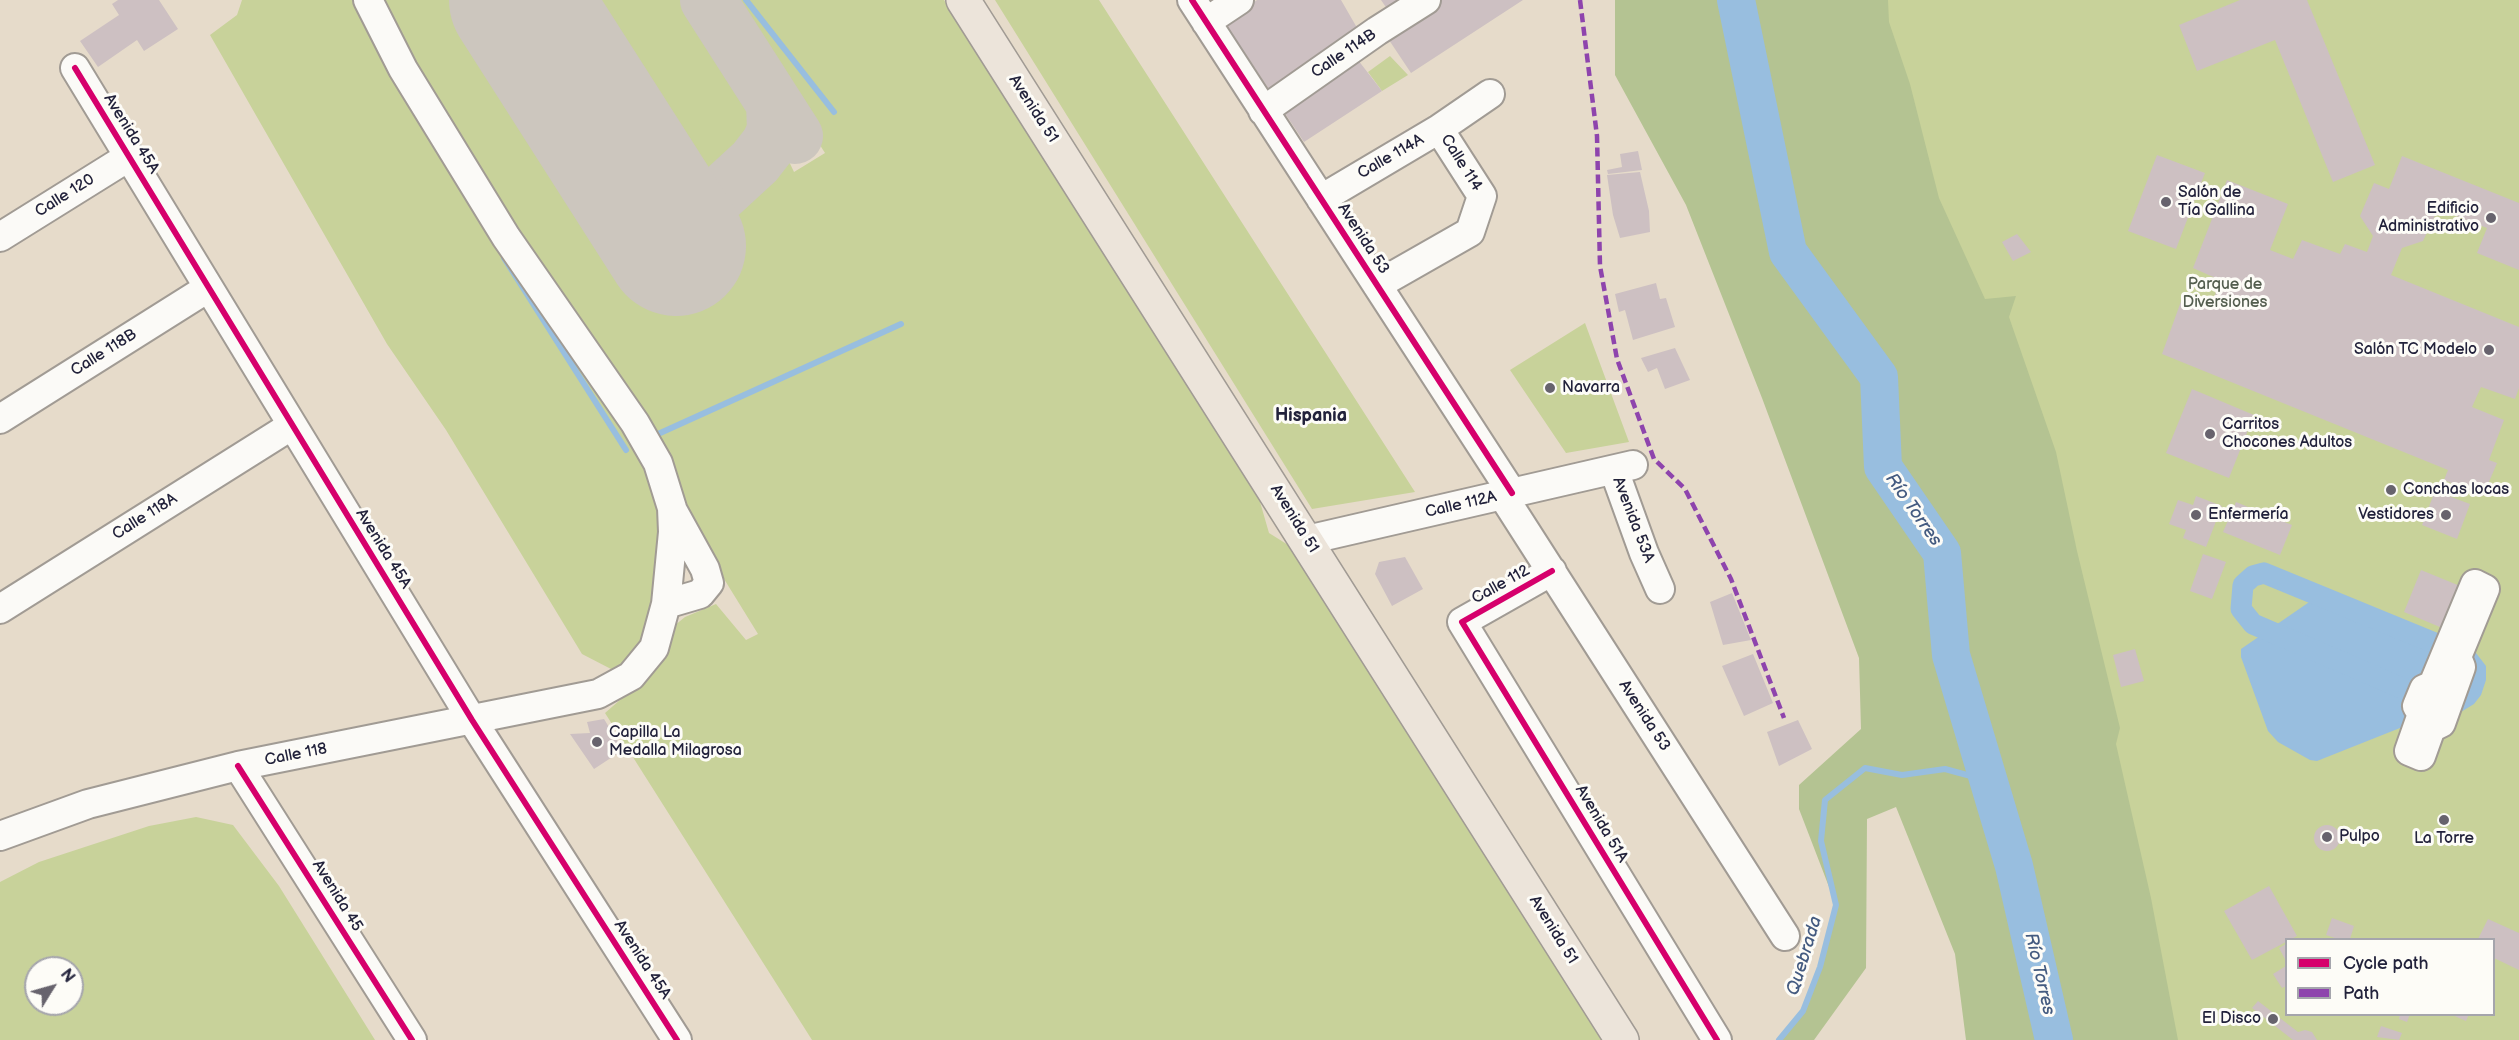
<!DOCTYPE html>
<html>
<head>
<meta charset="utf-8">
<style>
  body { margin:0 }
  #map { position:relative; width:2519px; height:1040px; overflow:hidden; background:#e6dbca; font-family:"Balsamiq Sans",sans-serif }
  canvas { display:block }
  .legend { position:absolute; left:2285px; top:938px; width:210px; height:78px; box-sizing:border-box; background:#fdfcf7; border:2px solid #a5a5ac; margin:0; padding:8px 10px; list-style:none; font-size:18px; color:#22223b }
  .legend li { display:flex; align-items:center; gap:12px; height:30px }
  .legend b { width:30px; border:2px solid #a5a5ac }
  .north { position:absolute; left:24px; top:956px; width:60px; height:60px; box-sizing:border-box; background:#fdfcf7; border:2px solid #a5a5ac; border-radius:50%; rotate:53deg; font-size:16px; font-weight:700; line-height:24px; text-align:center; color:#22223b }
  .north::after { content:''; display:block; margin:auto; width:21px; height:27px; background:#67636d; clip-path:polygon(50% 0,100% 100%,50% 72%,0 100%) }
</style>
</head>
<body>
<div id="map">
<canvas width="2519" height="1040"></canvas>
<ul class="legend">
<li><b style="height:8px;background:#d6006c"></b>Cycle path</li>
<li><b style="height:8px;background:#8e44ad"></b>Path</li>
</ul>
<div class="north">N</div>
</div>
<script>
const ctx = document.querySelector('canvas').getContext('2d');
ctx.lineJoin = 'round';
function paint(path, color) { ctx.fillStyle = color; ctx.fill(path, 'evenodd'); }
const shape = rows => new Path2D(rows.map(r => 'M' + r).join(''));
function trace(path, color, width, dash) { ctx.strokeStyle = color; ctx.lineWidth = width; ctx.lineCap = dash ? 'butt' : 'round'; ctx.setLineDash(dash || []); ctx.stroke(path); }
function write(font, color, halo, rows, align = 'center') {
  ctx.font = font + ' "Balsamiq Sans",sans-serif'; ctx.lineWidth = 6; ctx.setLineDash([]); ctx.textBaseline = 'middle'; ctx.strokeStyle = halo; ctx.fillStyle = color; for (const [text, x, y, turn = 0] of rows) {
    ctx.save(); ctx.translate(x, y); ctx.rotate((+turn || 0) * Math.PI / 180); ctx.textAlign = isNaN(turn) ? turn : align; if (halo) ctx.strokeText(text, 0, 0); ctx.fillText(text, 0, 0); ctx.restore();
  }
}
paint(shape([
  [242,0,363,0,642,443,665,509,657,626,628,668,611,669,582,654,446,430,387,344,210,35,237,15],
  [374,0,463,0,641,280,701,241,784,151,794,172,825,153,728,0,944,0,1245,467,1258,495,1269,533,1293,548,1612,1040,812,1040,605,713,628,693,669,630,685,617,716,604,746,640,758,634,511,234],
  [568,0,686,0,749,99,751,122,747,143,700,190,690,191],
  [995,0,1099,0,1415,492,1312,509],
  [1847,0,2519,0,2519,1040,2117,1040],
  [2286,940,2494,940,2494,1014,2286,1014],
  [1390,56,1408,75,1382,91,1368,72],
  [1585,323,1629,442,1566,453,1510,370],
  [196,817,233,825,279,886,375,1040,0,1040,0,882,39,862,149,826],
  [36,968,72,968,72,1004,36,1004]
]), '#c8d29a');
paint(shape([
  [1615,0,1888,0,1889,22,1910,84,1939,198,1985,299,2016,296,2009,317,2056,452,2077,551,2120,728,2116,744,2151,898,2178,1040,1966,1040,1955,954,1896,807,1867,819,1866,968,1814,1040,1779,1040,1803,1010,1820,967,1836,905,1799,809,1799,785,1861,729,1859,658,1762,398,1686,205,1615,75]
]), '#b4c392');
paint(shape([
  [2328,593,2476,653,2486,666,2486,680,2481,695,2474,704,2451,718,2414,732,2400,728,2317,761,2310,760,2278,742,2268,731,2241,657,2241,649,2318,596]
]), '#98bedf');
trace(shape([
  [746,0,834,112],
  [504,258,626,450],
  [658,434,901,324],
  [1779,1040,1803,1011,1820,967,1836,905,1821,841,1825,800,1865,768,1902,775,1945,769,1989,781]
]), '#98bedf', 6);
trace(shape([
  [2264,573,2454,651,2462,659,2465,669,2465,681,2460,691,2441,700,2430,700,2253,624,2241,609,2243,585,2253,576,2264,573]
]), '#98bedf', 21);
trace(shape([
  [1736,0,1788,252,1879,377,1883,467,1942,553,1951,655,2014,866,2054,1040]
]), '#98bedf', 38);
trace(shape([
  [708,0,795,136],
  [638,187,665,205,683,210,701,207,717,197,755,162,769,144,775,130,774,104]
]), '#ccc6be', 56);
trace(shape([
  [519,0,676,246]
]), '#ccc6be', 140);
paint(shape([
  [118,0,159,0,178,29,144,51,137,40,98,67,80,41,119,15,112,4],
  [1257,0,1341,0,1356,26,1357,36,1272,94,1225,23],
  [1381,0,1416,0,1392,16],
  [1439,0,1523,0,1411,73,1387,37],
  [2240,0,2307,0,2375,165,2333,182,2275,40,2197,71,2179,25],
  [1358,60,1382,91,1304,142,1284,112],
  [1638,151,1642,170,1608,174,1607,170,1622,167,1620,154],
  [2157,155,2205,173,2176,249,2128,231],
  [2402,156,2519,203,2519,270,2477,253,2487,228,2438,209,2423,241,2402,248,2391,275,2519,327,2519,388,2515,399,2481,387,2472,407,2504,420,2489,460,2497,463,2483,496,2444,480,2448,470,2162,354,2184,293,2212,304,2220,280,2193,268,2227,180,2288,204,2270,250,2293,259,2302,240,2340,254,2345,244,2367,252,2373,236,2360,216,2374,183,2389,189],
  [1640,172,1649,211,1650,232,1620,238,1613,215,1607,175],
  [2017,234,2031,252,2013,261,2002,242],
  [1656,283,1660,299,1666,298,1675,327,1633,340,1625,310,1619,312,1615,294],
  [1675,348,1690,380,1665,389,1657,368,1648,372,1641,358],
  [2192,389,2254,415,2229,478,2166,453],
  [2435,491,2470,504,2457,539,2422,525],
  [2196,496,2222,506,2206,547,2183,538,2186,530,2169,524,2178,500,2193,505],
  [2236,502,2292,525,2280,555,2223,532],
  [2203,554,2226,562,2212,599,2190,591],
  [1405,557,1423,589,1392,606,1375,574,1379,562],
  [2421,570,2465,588,2447,630,2404,612],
  [1732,593,1751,640,1723,645,1710,602],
  [2135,649,2144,681,2121,687,2113,655],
  [1753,654,1773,703,1744,716,1722,666],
  [604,719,623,750,594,769,570,734,590,733,587,722],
  [1798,720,1812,749,1779,766,1767,732],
  '2314 838a13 13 0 1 1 26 0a13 13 0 1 1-26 0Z',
  [2269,886,2297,936,2252,960,2224,911],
  [2332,918,2354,926,2350,939,2338,939,2326,935],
  [2488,919,2519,933,2519,970,2494,958,2493,939,2478,939],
  [2286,944,2286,961,2279,948],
  [2286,966,2286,986,2282,988,2273,974],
  [2258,1001,2298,1032,2305,1030,2312,1032,2317,1040,2293,1040,2252,1008],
  [2400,1014,2410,1014,2407,1022,2399,1019],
  [2450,1014,2469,1014,2466,1021],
  [2381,1026,2402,1033,2399,1040,2377,1037]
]), '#cdc0c2');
const minor = shape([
  [1192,0,1512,493],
  [1206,22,1239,0],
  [75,68,472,720,677,1040],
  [1263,111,1377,31,1426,0],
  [1321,199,1439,129,1490,94],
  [0,237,130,156],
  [1377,285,1470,232,1482,196,1439,129],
  [0,419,208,288],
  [1614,470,1644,553,1660,589],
  [1503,496,1785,936],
  [1307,540,1633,465],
  [1552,571,1462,622,1717,1040],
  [2475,584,2485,589,2457,657,2461,667,2441,723,2431,728,2421,756,2409,751,2422,714,2417,706,2424,689,2433,685,2475,584],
  [666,604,700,594,709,583,705,569,673,511],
  [0,609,291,426],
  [238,766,412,1040],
  [0,836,88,804,238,766,598,694,631,676,654,648,666,604,673,532,672,508,658,463,635,423,506,237,403,69,368,0]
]);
const major = shape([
  [963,0,1622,1040]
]);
trace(minor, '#a19b94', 32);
trace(major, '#a19b94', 36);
trace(minor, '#fbfaf7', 28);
trace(major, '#ece4da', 33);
trace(shape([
  [1580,0,1597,136,1600,266,1617,359,1654,459,1685,489,1731,579,1784,718]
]), '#8e44ad', 4.5, [9, 4.5]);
trace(shape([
  [1192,0,1512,493],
  [75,68,472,720,677,1040],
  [1552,571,1462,622,1717,1040],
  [238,766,412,1040]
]), '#d6006c', 6);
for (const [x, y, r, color] of [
  [2166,202,6,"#67636d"],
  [2491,218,6,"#67636d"],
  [2489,350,6,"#67636d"],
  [1550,388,6,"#67636d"],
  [2210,434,6,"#67636d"],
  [2391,490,6,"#67636d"],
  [2196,515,6,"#67636d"],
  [2446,515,6,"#67636d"],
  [597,742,6,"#67636d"],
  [2444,820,6,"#67636d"],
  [2327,837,6,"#67636d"],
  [2273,1019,6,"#67636d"]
]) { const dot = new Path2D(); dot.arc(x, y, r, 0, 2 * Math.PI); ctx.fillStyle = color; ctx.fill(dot); trace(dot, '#fdfcf7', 2); }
write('16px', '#22223b', '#fdfcf7', [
  ["Calle 114B",1344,54,-34],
  ["Avenida 51",1033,109,57],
  ["Avenida 45A",131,134,58],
  ["Calle 114A",1391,157,-30],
  ["Calle 114",1461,163,58],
  ["Calle 120",65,196,-32],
  ["Avenida 53",1363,239,57],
  ["Calle 118B",104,353,-32],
  ["Calle 112A",1461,505,-13],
  ["Calle 118A",145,517,-32],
  ["Avenida 51",1294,519,58],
  ["Avenida 53A",1633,520,69],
  ["Avenida 45A",383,549,58],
  ["Calle 112",1501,585,-29],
  ["Avenida 53",1644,716,57],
  ["Calle 118",296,755,-11],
  ["Avenida 51A",1601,824,59],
  ["Avenida 45",337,896,58],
  ["Avenida 51",1553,930,58],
  ["Avenida 45A",642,960,57]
]);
write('16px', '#22223b', '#fdfcf7', [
  ["Salón de",2178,193],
  ["Tía Gallina",2178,211],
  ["Edificio",2479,209,"right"],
  ["Administrativo",2479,227,"right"],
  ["Salón TC Modelo",2477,350,"right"],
  ["Navarra",1562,388],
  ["Carritos",2222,425],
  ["Chocones Adultos",2222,443],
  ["Conchas locas",2403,490],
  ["Enfermería",2208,515],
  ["Vestidores",2434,515,"right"],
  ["Capilla La",609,733],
  ["Medalla Milagrosa",609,751],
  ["Pulpo",2339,837],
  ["La Torre",2444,839,"center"],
  ["El Disco",2261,1019,"right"]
], 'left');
write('16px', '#535d4e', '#fdfcf7', [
  ["Parque de",2225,285],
  ["Diversiones",2225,303]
]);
write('bold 18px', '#22223b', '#fdfcf7', [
  ["Hispania",1311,416]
]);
write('italic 18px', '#445b80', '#fdfcf7', [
  ["Río Torres",1913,510,55],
  ["Quebrada",1805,956,-73],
  ["Río Torres",2039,974,77]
]);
</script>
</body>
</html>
